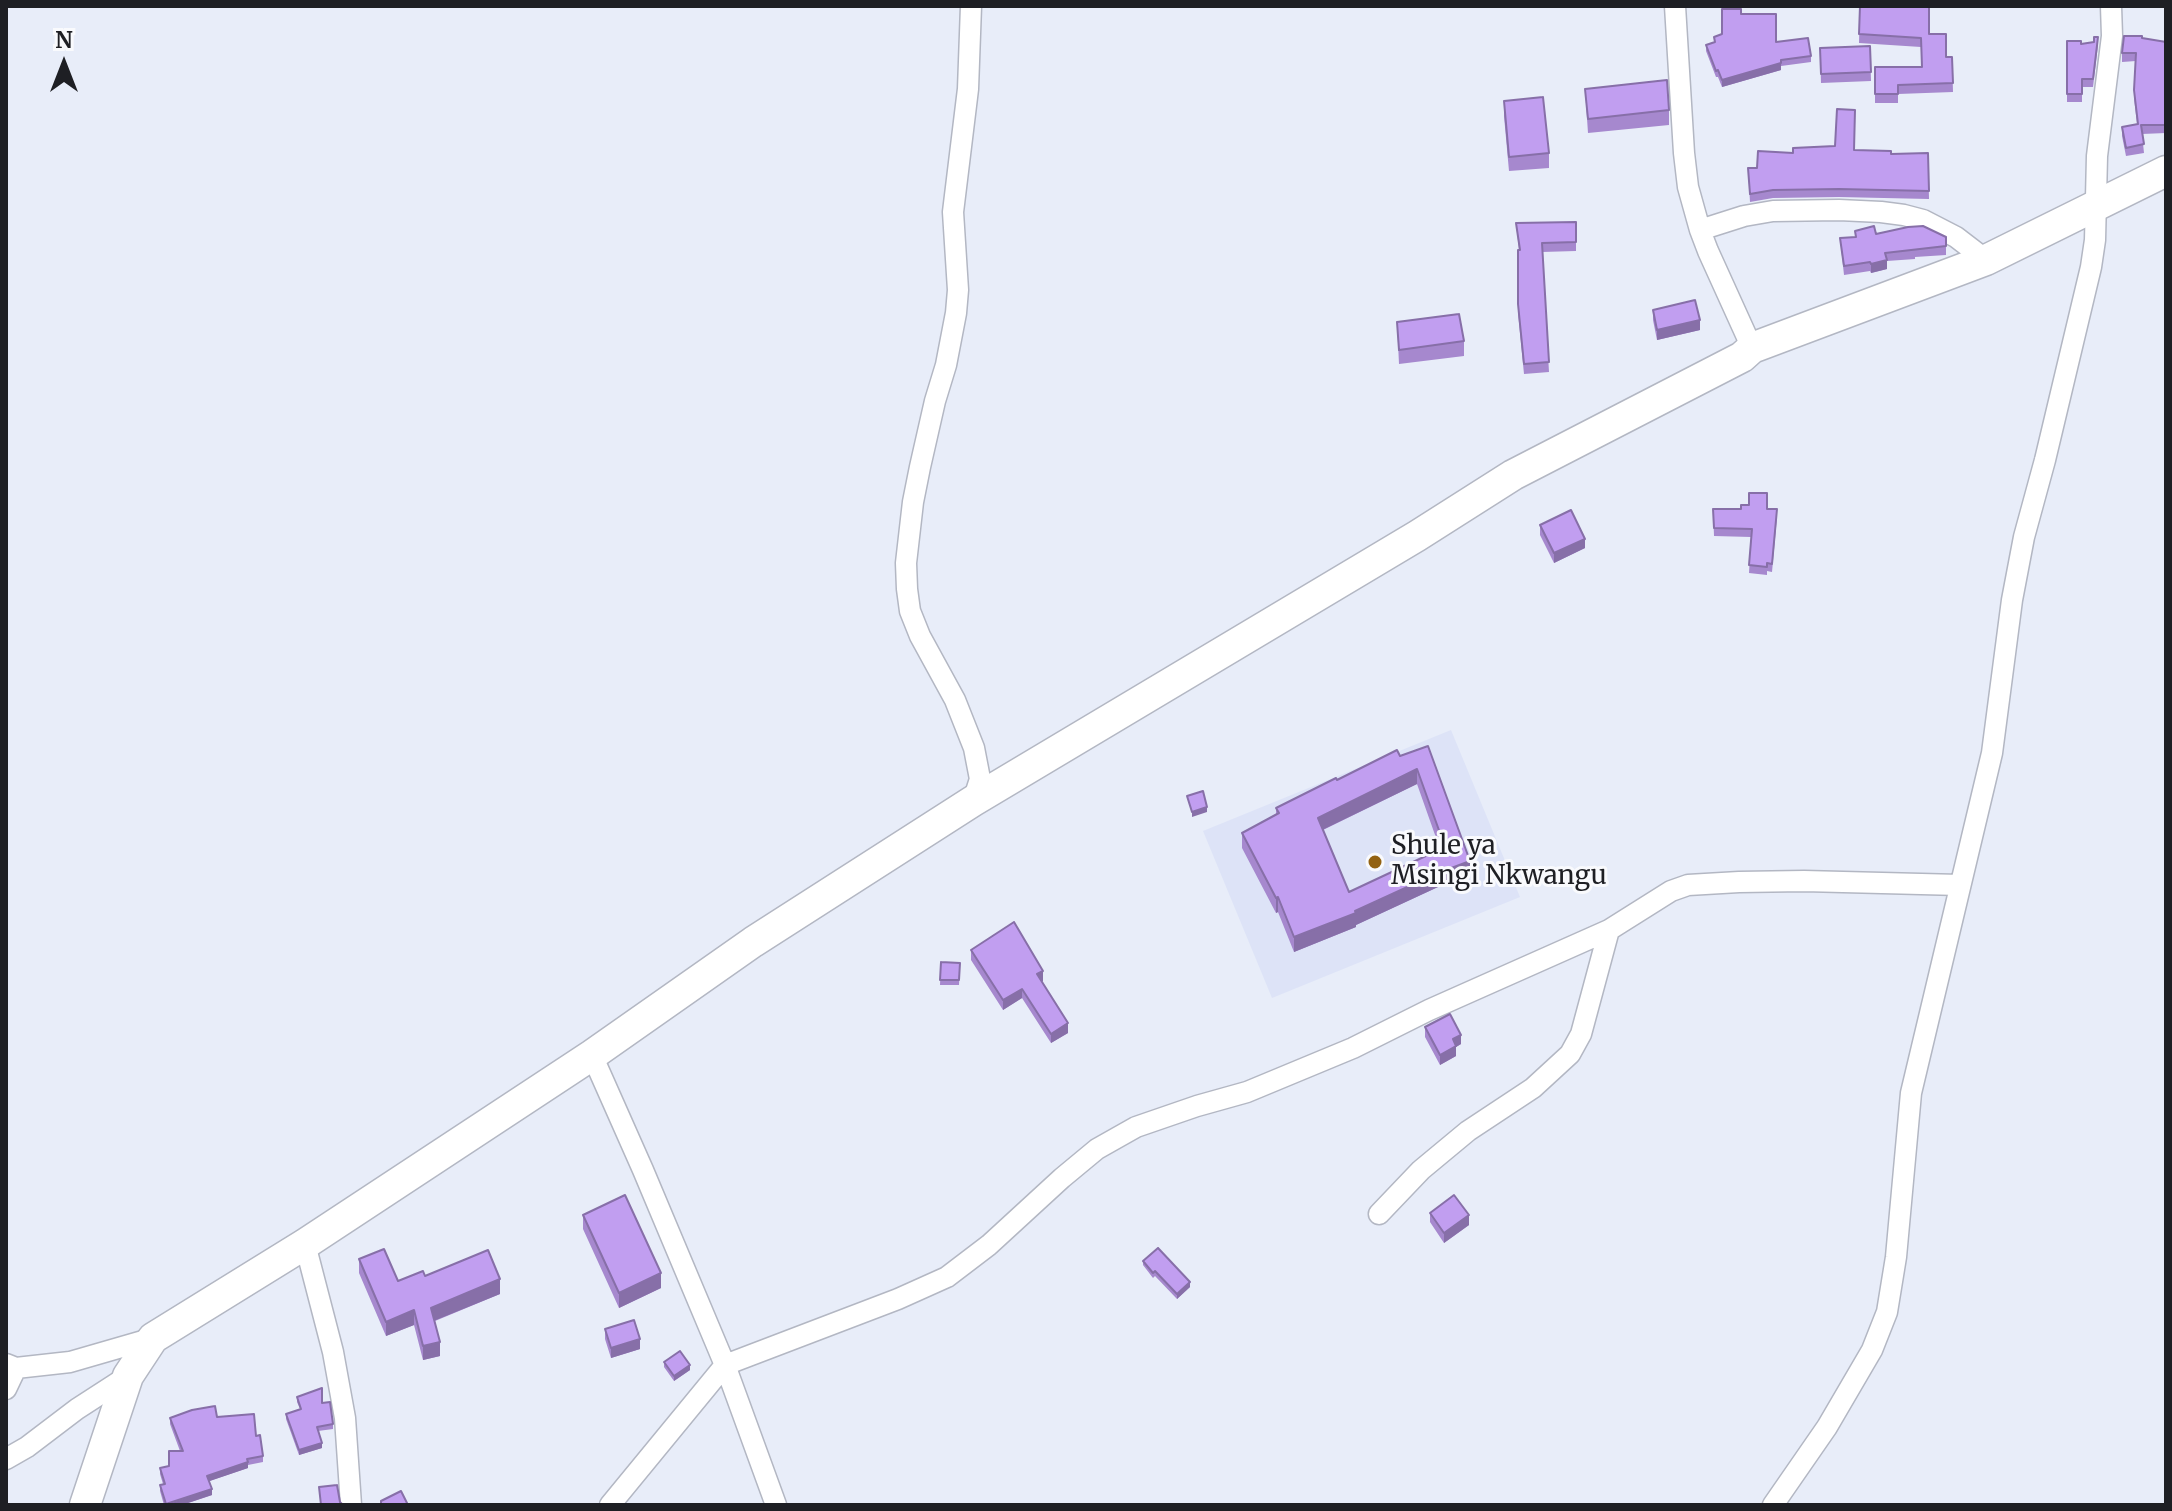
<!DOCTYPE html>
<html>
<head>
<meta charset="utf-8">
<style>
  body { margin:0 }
  #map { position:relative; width:2172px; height:1511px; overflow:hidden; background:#e8edf9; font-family:Merriweather,serif }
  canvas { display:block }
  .frame { position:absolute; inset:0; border:8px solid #1e1f24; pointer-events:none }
  .north { position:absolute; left:24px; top:24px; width:80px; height:80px; -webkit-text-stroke:6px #f9fafd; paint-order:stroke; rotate:0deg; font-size:22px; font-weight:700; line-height:32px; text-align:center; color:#1e1f24 }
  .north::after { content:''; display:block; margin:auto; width:28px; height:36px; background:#1e1f24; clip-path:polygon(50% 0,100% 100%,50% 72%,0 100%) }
</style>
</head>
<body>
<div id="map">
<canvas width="2172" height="1511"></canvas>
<div class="frame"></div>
<div class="north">N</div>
</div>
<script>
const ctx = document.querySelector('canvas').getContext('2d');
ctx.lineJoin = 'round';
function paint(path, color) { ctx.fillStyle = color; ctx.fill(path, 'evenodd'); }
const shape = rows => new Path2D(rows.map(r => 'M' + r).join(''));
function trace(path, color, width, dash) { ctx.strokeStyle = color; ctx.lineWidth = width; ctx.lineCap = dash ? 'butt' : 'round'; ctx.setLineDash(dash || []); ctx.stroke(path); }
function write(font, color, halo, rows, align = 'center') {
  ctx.font = font + ' Merriweather,serif'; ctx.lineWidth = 6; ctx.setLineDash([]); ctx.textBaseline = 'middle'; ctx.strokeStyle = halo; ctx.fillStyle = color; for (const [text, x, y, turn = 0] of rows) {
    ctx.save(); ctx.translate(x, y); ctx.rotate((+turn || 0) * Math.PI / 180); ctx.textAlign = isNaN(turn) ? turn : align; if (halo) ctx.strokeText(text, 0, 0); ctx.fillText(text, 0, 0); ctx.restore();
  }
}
paint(shape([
  [1451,730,1520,897,1272,998,1203,831]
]), '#dde3f7');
const street = shape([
  [971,6,968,89,953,212,958,290,956,313,946,365,935,401,920,467,913,502,906,563,907,589,910,611,920,636,955,700,974,748,980,779,973,801],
  [1675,6,1684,153,1688,187,1700,230,1708,251,1752,348],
  [1700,230,1744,216,1773,211,1839,210,1881,212,1904,215,1923,220,1956,237,1986,260],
  [592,1055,643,1170,725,1365,776,1505],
  [1379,1214,1421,1170,1468,1131,1533,1088,1570,1054,1581,1034,1609,930,1671,891,1688,885,1739,882,1804,881,1960,885],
  [305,1244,333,1352,345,1418,351,1505],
  [6,1364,16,1368,70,1362,153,1338],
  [6,1389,16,1368],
  [6,1459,27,1447,77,1409,128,1376],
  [610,1505,725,1365,898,1299,947,1277,989,1245,1062,1178,1097,1149,1136,1127,1197,1106,1247,1092,1353,1048,1429,1010,1609,930],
  [1773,1505,1827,1427,1872,1350,1887,1312,1896,1257,1911,1093,1992,753,2012,600,2024,537,2045,460,2091,267,2095,240,2097,156,2112,36,2111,6]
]);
const secondary = shape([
  [85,1505,128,1376,153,1338,305,1244,592,1055,753,942,973,801,1417,536,1513,475,1742,357,1752,348,1986,260,2166,171]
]);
trace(street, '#b3b7c3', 23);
trace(secondary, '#b3b7c3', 33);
trace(street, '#fff', 20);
trace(secondary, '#fff', 30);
paint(shape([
  [1860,6,1929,34,1946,57,1952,57,1953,92,1898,94,1898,103,1875,103,1875,67,1922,67,1921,47,1859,43],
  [1741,14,1776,42,1811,56,1811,62,1781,66,1781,70,1722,87,1718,77,1716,77,1706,51,1706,45,1714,42,1714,37,1722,34],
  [2142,38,2166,42,2166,133,2142,134,2144,153,2126,156,2122,136,2122,127,2137,124,2134,98,2136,61,2122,62,2122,53],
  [2067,41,2081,44,2098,45,2093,87,2082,87,2082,102,2067,102],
  [1870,46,1871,81,1821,83,1820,48],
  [1585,89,1669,110,1669,125,1588,133],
  [1504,101,1549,153,1549,168,1509,171,1504,116],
  [1854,150,1891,154,1928,153,1929,199,1839,197,1773,198,1750,202,1748,168,1757,168,1793,153],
  [1576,222,1576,251,1542,252,1549,372,1524,374,1518,313,1518,250,1519,250,1516,223],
  [1855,231,1876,234,1946,237,1946,255,1915,257,1915,259,1887,261,1887,269,1871,273,1870,271,1844,275,1840,238,1855,237],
  [1653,310,1700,330,1657,340,1653,320],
  [1397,322,1464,341,1464,356,1399,364],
  [1713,509,1767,509,1777,517,1772,572,1767,571,1767,575,1749,573,1751,537,1714,536],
  [1540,525,1585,548,1554,563,1540,535],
  [1428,746,1470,876,1438,887,1356,925,1356,927,1294,952,1278,912,1276,913,1242,848,1242,833,1276,814,1276,808,1337,780],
  [1417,784,1440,849,1349,892,1323,830],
  [971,950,1043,981,1042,981,1068,1033,1051,1043,1022,998,1003,1010,971,960],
  [941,962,960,963,959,985,940,985],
  [1425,1027,1461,1044,1456,1047,1456,1056,1440,1065,1425,1037],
  [1430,1213,1469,1225,1444,1243,1430,1222],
  [583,1215,661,1288,619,1308,583,1229],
  [359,1259,398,1281,425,1276,500,1294,435,1321,440,1356,423,1360,414,1325,386,1336,359,1273],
  [1143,1261,1190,1287,1177,1299,1155,1276,1153,1278,1143,1265],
  [605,1329,640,1349,611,1358,605,1339],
  [664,1362,690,1370,674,1381,664,1367],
  [297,1397,322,1403,333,1424,333,1429,318,1431,322,1448,299,1455,286,1419,286,1414,300,1409,297,1402],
  [217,1417,256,1436,263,1456,263,1462,248,1465,248,1468,209,1481,212,1495,182,1505,164,1505,160,1491,160,1485,163,1484,160,1474,160,1468,169,1466,180,1451,170,1424,170,1418]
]), '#a688ce');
paint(shape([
  [1781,63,1781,70,1722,87,1722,80],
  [1887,260,1887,269,1871,273,1871,264],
  [1700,320,1700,330,1657,340,1657,330],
  [1585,539,1585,548,1554,563,1554,553],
  [1417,769,1417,784,1318,832,1318,818],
  [1207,807,1207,812,1192,817,1192,812],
  [1470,861,1470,876,1438,887,1356,925,1356,927,1294,952,1294,937,1438,873],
  [1278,897,1278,912,1276,913,1276,898],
  [1043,971,1043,981,1037,984,1037,974],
  [1022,989,1022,998,1003,1010,1003,1000],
  [1068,1023,1068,1033,1051,1043,1051,1034],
  [1461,1035,1461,1044,1456,1047,1456,1056,1440,1065,1440,1055,1453,1039],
  [1469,1215,1469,1225,1444,1243,1444,1233],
  [661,1273,661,1288,619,1308,619,1293],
  [500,1279,500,1294,431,1322,431,1308],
  [1190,1282,1190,1287,1177,1299,1177,1294],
  [414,1310,414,1325,386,1336,386,1322],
  [640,1339,640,1349,611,1358,611,1348],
  [440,1342,440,1356,423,1360,423,1346],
  [690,1365,690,1370,674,1381,674,1376],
  [322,1443,322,1448,299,1455,299,1450],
  [248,1462,248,1468,207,1482,207,1476],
  [212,1489,212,1495,182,1505,166,1505]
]), '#876fa8');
const building = shape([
  [1860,6,1909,7,1909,6,1929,6,1929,34,1946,34,1946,57,1952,57,1953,83,1898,85,1898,94,1875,94,1875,67,1922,67,1921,38,1859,34,1860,6],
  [1722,9,1741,9,1741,14,1776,14,1776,42,1808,38,1811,56,1781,60,1781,63,1722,80,1718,70,1716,71,1706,45,1715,42,1714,37,1722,34,1722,9],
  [2124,36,2142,36,2142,38,2166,42,2166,125,2141,125,2144,144,2126,148,2122,127,2138,124,2134,90,2136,53,2122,53,2124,36],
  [2094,37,2098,37,2093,79,2082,79,2082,94,2067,94,2067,41,2081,41,2081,44,2094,42,2094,37],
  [1870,46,1871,72,1821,74,1820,48,1870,46],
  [1667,80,1669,110,1588,119,1585,89,1667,80],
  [1543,97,1549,153,1509,157,1504,101,1543,97],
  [1837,109,1855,110,1854,150,1891,151,1891,154,1928,153,1929,191,1839,189,1773,190,1750,194,1748,168,1757,168,1758,151,1793,153,1793,148,1835,146,1837,109],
  [1576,222,1576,242,1542,243,1549,362,1524,364,1518,304,1518,250,1520,250,1516,223,1576,222],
  [1874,226,1876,234,1908,227,1923,226,1946,237,1946,246,1885,253,1887,260,1871,264,1870,262,1844,266,1840,238,1856,237,1855,231,1874,226],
  [1695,300,1700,320,1657,330,1653,310,1695,300],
  [1459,314,1464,341,1399,350,1397,322,1459,314],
  [1749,493,1767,493,1767,509,1777,509,1772,564,1767,563,1767,567,1749,565,1752,529,1714,528,1713,509,1741,509,1741,505,1749,505,1749,493],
  [1571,510,1585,539,1554,553,1540,525,1571,510],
  [1428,746,1470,861,1438,873,1355,911,1356,913,1294,937,1278,897,1276,898,1242,833,1279,813,1276,808,1336,778,1337,780,1397,750,1400,756,1428,746],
  [1417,769,1445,847,1349,892,1318,818,1417,769],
  [1203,791,1207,807,1192,812,1187,796,1203,791],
  [1014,922,1043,971,1037,974,1068,1023,1051,1034,1022,989,1003,1000,971,950,1014,922],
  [941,962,960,963,959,980,940,980,941,962],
  [1450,1014,1461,1035,1453,1039,1456,1046,1440,1055,1425,1027,1450,1014],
  [625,1195,661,1273,619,1293,583,1215,625,1195],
  [1454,1195,1469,1215,1444,1233,1430,1213,1454,1195],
  [1158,1248,1190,1282,1177,1294,1155,1271,1153,1273,1143,1261,1158,1248],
  [384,1249,398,1281,423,1271,425,1276,488,1250,500,1279,431,1308,440,1342,423,1346,414,1310,386,1322,359,1259,384,1249],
  [634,1320,640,1339,611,1348,605,1329,634,1320],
  [680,1351,690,1365,674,1376,664,1362,680,1351],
  [322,1388,322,1403,330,1402,333,1424,317,1427,322,1443,299,1450,286,1414,301,1409,297,1397,322,1388],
  [215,1406,217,1417,254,1414,256,1436,260,1435,263,1456,247,1459,248,1462,207,1476,212,1489,166,1504,160,1485,165,1484,160,1468,169,1466,169,1451,183,1451,170,1418,192,1410,215,1406],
  [337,1485,340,1502,343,1505,321,1505,319,1487,337,1485],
  [401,1491,408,1505,381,1505,381,1501,401,1491]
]);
paint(building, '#c19ef0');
trace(building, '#876fa8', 2);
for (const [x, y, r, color] of [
  [1375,862,8,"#936212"]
]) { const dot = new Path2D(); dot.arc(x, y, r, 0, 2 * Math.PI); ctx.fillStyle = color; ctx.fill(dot); trace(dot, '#f9fafd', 3); }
write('26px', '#1e1f24', '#f9fafd', [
  ["Shule ya",1391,847],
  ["Msingi Nkwangu",1391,877]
], 'left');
</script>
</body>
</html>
